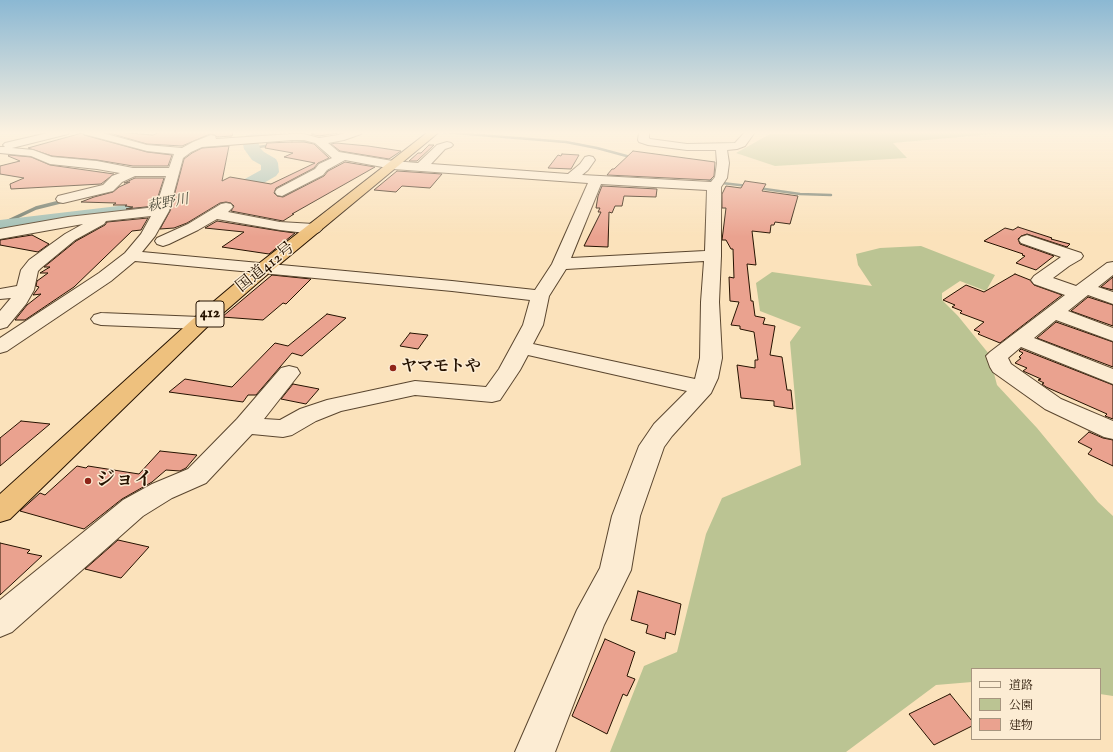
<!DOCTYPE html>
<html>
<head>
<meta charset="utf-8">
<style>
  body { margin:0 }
  #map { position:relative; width:1113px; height:752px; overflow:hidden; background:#fbe2bb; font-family:"IM FELL English","Noto Serif JP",serif }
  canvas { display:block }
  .legend { position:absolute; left:971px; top:668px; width:130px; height:72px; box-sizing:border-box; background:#fcecd3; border:1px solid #a6957f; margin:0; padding:5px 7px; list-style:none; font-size:12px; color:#251200 }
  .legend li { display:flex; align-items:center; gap:8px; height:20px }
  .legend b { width:20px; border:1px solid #a6957f }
</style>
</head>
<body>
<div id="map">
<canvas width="1113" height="752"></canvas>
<ul class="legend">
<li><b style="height:5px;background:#fcecd3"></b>道路</li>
<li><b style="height:11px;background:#bbc493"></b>公園</li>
<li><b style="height:11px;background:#eaa28f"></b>建物</li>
</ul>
</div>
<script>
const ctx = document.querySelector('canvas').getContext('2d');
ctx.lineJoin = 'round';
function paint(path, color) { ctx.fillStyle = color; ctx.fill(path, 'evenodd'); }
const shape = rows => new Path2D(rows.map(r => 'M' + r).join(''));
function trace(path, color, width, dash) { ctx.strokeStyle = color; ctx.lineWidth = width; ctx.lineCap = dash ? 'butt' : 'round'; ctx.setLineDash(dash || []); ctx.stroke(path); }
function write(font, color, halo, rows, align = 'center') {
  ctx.font = font + ' "IM FELL English","Noto Serif JP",serif'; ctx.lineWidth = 3; ctx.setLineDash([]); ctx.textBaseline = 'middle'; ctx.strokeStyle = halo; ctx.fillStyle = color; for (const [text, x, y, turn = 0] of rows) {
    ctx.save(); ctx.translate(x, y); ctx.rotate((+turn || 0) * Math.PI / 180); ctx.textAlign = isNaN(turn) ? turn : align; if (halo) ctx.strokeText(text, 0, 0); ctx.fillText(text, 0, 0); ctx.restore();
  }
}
paint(shape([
  [844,132,1015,132,893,143,907,158,775,166,736,153,770,134,823,134],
  [921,246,995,275,986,291,960,281,942,293,942,300,958,316,989,354,997,385,1037,428,1098,502,1113,516,1113,696,1100,694,1100,669,972,669,972,682,936,685,846,752,610,752,644,666,677,652,706,534,722,498,801,465,790,342,801,327,760,311,756,283,772,272,872,286,858,265,856,254,880,248]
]), '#bbc493');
trace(shape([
  [443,132,566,142,597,148,634,158],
  [84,138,110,132],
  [298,143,315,141],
  [252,148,272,145],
  [703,178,722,183,748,186],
  [758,188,800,194,831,195],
  [66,200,68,200]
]), '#6e796c', 2.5);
trace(shape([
  [0,225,36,208,68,200]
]), '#6e796c', 3.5);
paint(shape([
  [257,132,277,132,275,135,258,141,260,148,264,152,276,159,278,163,279,172,276,176,255,188,222,199,169,212,0,232,0,220,169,200,209,191,243,180,261,170,261,165,252,160,244,149,242,139,245,136,257,132]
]), '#9fbdb4');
const building = shape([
  [115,132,153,135,160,132,233,132,232,136,217,137,215,135,210,134,182,146,147,144,109,133,115,132],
  [322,132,344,132,319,136,311,134,322,132],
  [82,133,84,135,147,152,172,155,168,166,133,166,97,160,52,156,28,148,82,133],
  [292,142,304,142,314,144,329,158,318,163,314,168,276,188,274,193,277,196,283,197,324,176,328,171,345,162,375,167,292,214,294,214,283,221,231,211,234,206,231,203,226,202,220,203,187,223,174,228,160,229,170,211,184,159,192,153,202,148,229,146,222,181,230,177,271,184,315,163,284,157,293,153,265,148,267,143,292,142],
  [336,143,368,146,401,151,389,159,340,151,331,144,336,143],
  [429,145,434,145,417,161,409,161,418,153,421,153,429,145],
  [633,151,715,162,714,176,710,180,607,175,612,169,614,169,633,151],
  [562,154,579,155,571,169,548,168,558,155,561,156,562,154],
  [9,155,31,157,50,165,114,174,101,184,11,189,10,184,24,178,0,174,0,166,20,161,8,156,9,155],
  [397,171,442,174,430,188,402,186,396,192,374,190,397,171],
  [135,178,164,178,155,206,126,209,133,207,125,206,127,205,113,205,116,203,81,202,94,197,113,192,119,187,130,182,124,183,135,178],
  [745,181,766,184,762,191,798,196,790,224,775,222,774,225,771,225,770,233,752,231,756,265,747,264,751,301,753,301,755,316,765,318,763,324,775,326,770,355,782,357,787,390,791,390,793,409,774,406,774,401,741,398,737,365,755,368,755,360,758,360,754,332,740,329,740,326,731,325,739,302,730,301,729,277,734,278,733,249,731,249,726,240,722,240,726,208,722,208,722,194,726,186,741,188,745,181],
  [602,186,657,189,656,197,624,196,622,206,615,206,612,213,609,212,608,247,584,246,601,212,598,212,600,208,596,208,598,196,602,186],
  [148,218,141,230,132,231,74,287,25,320,15,320,27,305,41,294,33,295,39,287,36,286,37,281,48,273,40,273,50,267,44,267,76,241,105,225,107,222,148,218],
  [217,221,280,231,295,233,269,254,222,247,244,232,205,228,217,221],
  [1018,227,1052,238,1051,239,1070,244,1067,247,1027,234,1021,236,1018,239,1020,244,1054,256,1036,270,1016,263,1025,256,1022,255,1023,254,984,241,1005,228,1013,230,1018,227],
  [32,235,49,244,38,252,0,245,0,240,32,235],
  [1015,274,1030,280,1034,285,1062,295,1000,343,978,334,980,332,974,330,984,322,960,313,962,311,952,307,955,305,943,300,966,285,984,292,1015,274],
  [272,275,311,279,286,304,283,303,263,320,222,317,272,275],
  [1113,277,1113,290,1101,287,1113,277],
  [1088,297,1113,305,1113,326,1071,311,1088,297],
  [327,314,346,318,302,356,292,353,256,395,248,395,243,402,169,392,185,379,232,387,275,343,288,346,327,314],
  [1056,322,1113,342,1113,367,1037,338,1056,322],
  [410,333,428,335,418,349,400,346,410,333],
  [1021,349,1113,385,1113,419,1105,416,1107,414,1046,387,1042,384,1044,383,1038,380,1041,379,1023,371,1027,368,1015,363,1021,358,1019,357,1023,353,1019,351,1021,349],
  [293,384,319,389,306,404,281,399,293,384],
  [21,421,50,424,0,466,0,438,21,421],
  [1089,432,1103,438,1113,440,1113,466,1088,454,1092,449,1078,442,1089,432],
  [160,451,197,455,186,468,180,471,166,470,152,482,122,499,84,529,20,511,40,493,45,495,77,466,86,468,88,466,139,474,160,451],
  [118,540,149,547,121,578,85,569,118,540],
  [0,543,30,550,27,553,42,556,0,595,0,543],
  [638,591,681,604,675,635,666,632,665,639,646,633,648,625,631,620,638,591],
  [605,639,635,652,627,676,635,679,627,696,623,694,607,734,572,716,605,639],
  [950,694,972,721,972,726,934,745,909,714,950,694]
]);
paint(building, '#eaa28f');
trace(building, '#251200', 1);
const minor = shape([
  [52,132,69,132,68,134,12,148,33,150,52,157,97,161,133,168,169,168,174,154,147,151,84,134,83,132,99,132,147,145,182,148,193,142,211,135,215,136,216,139,292,134,304,134,319,138,338,135,348,132,362,132,361,134,344,140,328,143,339,152,393,161,418,163,437,145,447,142,451,143,453,145,451,147,445,149,431,164,568,174,580,164,585,157,589,156,593,157,595,160,588,170,582,175,711,182,715,177,717,163,716,150,687,150,648,145,639,142,638,140,639,132,649,132,649,138,650,139,687,144,735,143,745,132,755,132,745,146,737,149,727,150,729,163,727,178,721,187,721,256,719,302,722,358,718,378,711,393,672,436,664,447,640,516,631,570,604,625,555,752,515,752,577,610,600,568,612,516,639,446,654,424,687,391,528,355,520,370,500,400,492,402,415,395,341,411,316,421,292,435,283,437,252,434,206,483,172,498,143,516,12,632,0,637,0,600,123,500,152,484,188,469,237,419,281,368,289,366,297,368,300,373,264,419,280,420,300,409,327,400,415,381,486,387,499,369,523,325,530,300,452,291,135,261,111,281,7,351,0,353,0,338,99,273,125,253,141,234,151,216,106,221,104,224,75,240,41,268,38,271,34,290,26,304,7,327,0,329,0,311,11,298,0,299,0,289,17,286,21,270,29,260,65,234,83,224,0,239,0,229,68,217,156,207,166,176,135,176,122,182,113,191,63,203,58,202,56,199,58,196,103,185,112,176,120,173,97,169,50,164,31,156,0,153,0,147,5,147,3,145,5,143,52,132],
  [292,140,304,140,315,143,332,158,319,164,315,169,277,189,275,192,277,195,282,196,323,175,327,170,345,160,393,169,588,183,552,264,535,290,452,281,142,252,155,236,169,211,183,158,191,152,202,147,292,140],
  [601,184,707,190,705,251,571,258,601,184],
  [704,261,701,302,700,358,695,379,533,344,543,325,549,296,566,269,704,261],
  [226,203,231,204,233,207,228,212,280,222,314,224,319,226,322,229,319,232,314,234,280,230,217,219,198,230,169,244,163,246,157,244,155,241,157,238,188,224,221,204,226,203],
  [1027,235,1081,253,1083,256,1081,259,1069,266,1053,278,1076,286,1107,263,1113,262,1113,275,1098,287,1113,292,1113,304,1088,295,1068,311,1113,328,1113,341,1056,320,1034,338,1113,369,1113,384,1021,347,1008,358,1011,364,1061,399,1113,421,1113,439,1104,437,1045,409,993,372,990,367,986,356,990,352,1065,295,1034,284,1031,280,1034,276,1061,257,1021,243,1019,240,1021,237,1027,235],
  [101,313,200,317,207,319,210,323,207,327,200,329,101,325,94,323,91,319,94,315,101,313]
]);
const highway = shape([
  [428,132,439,132,269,273,207,327,10,519,0,522,0,494,193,319,257,265,428,132]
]);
trace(minor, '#5a462f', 2);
trace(highway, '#251200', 2);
paint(minor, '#fcecd3');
paint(highway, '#eec17e');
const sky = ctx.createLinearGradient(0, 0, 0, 237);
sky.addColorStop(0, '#8bb8d3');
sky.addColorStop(0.56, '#fdf2e0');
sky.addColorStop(1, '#fdf2e000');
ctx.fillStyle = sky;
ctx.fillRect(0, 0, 1113, 237);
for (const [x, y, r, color] of [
  [393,368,4,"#8f2418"],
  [88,481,4,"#8f2418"]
]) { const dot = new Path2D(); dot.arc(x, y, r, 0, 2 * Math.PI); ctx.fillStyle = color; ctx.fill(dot); trace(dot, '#fcecd3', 1.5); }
write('italic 14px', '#504e3f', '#fcecd3', [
  ["萩野川",168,204,-11]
]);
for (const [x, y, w] of [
  [210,314,28]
]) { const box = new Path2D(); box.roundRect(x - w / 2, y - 13, w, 26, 3); ctx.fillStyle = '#fcecd3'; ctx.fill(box); trace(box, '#251200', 1); }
write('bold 15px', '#251200', null, [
  ["412",210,314]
]);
write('16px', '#251200', '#fcecd3', [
  ["国道412号",266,268,-39]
]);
write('bold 16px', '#251200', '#fcecd3', [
  ["ヤマモトや",401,368]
], 'left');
write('bold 19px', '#251200', '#fcecd3', [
  ["ジョイ",96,481]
], 'left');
</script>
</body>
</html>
